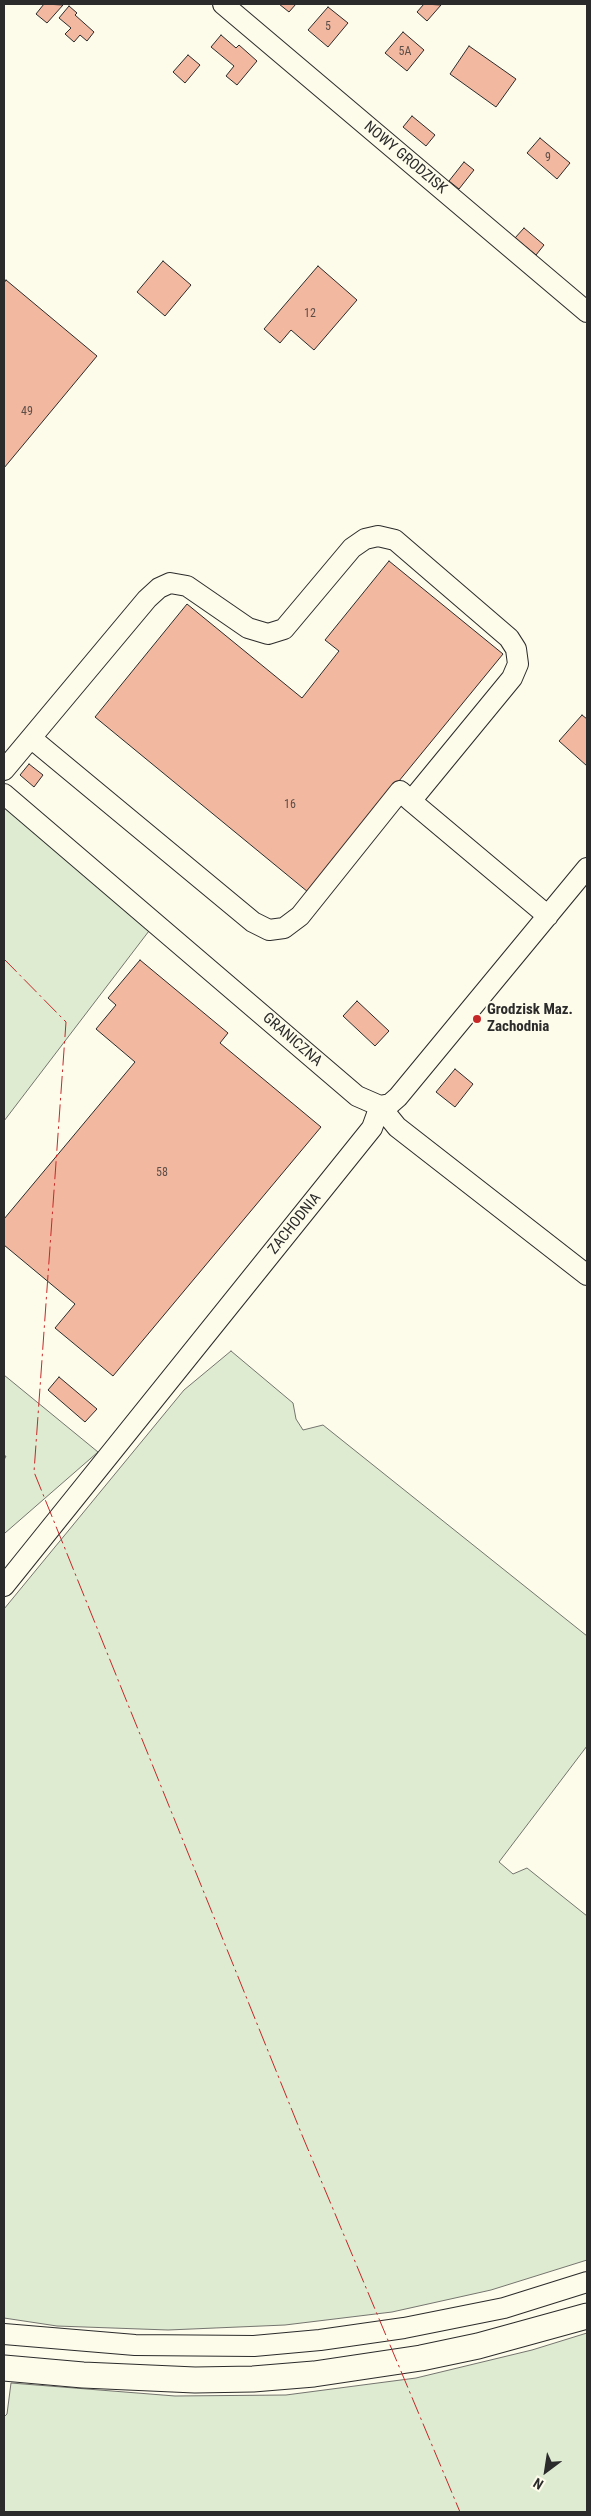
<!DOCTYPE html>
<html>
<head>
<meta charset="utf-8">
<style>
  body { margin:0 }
  #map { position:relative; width:591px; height:2516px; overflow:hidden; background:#fdfbea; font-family:"Roboto Condensed",sans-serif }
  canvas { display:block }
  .frame { position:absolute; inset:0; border:5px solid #2b2b2b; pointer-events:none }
  .north { position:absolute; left:521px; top:2446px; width:50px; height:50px; -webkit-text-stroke:4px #fdfbea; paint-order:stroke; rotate:211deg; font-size:14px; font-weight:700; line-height:20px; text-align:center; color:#2b2b2b }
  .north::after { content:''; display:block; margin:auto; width:18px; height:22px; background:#2b2b2b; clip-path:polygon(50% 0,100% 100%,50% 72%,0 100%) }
</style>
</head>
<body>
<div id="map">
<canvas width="591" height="2516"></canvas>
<div class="frame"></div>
<div class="north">N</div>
</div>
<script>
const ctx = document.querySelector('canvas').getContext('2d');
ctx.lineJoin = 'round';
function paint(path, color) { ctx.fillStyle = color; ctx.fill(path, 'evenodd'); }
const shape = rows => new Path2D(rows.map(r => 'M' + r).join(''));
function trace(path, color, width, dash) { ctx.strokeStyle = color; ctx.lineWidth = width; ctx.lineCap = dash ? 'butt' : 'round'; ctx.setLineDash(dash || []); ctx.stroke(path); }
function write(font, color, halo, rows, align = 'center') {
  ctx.font = font + ' "Roboto Condensed",sans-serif'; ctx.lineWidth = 4; ctx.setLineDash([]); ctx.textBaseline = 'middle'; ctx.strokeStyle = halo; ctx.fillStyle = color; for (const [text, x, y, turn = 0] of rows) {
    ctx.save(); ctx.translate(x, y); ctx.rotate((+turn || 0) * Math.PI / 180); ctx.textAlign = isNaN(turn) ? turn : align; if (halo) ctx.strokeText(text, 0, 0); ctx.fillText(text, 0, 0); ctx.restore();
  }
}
const green = shape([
  [4,806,152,927,4,1121,4,806],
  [231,1351,293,1403,296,1419,303,1430,323,1425,587,1636,587,1746,499,1862,513,1874,527,1868,587,1916,587,2260,491,2290,392,2312,285,2325,168,2330,57,2326,4,2318,4,1609,184,1390,231,1351],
  [4,1375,98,1452,5,1533,4,1533,4,1460,6,1456,4,1456,4,1375],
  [587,2333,587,2512,4,2512,4,2417,7,2414,11,2383,175,2396,286,2395,416,2378,532,2350,587,2333]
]);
paint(green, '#deebd1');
trace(green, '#74746e', 1);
const building = shape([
  [44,4,63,5,47,23,36,14,44,4],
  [279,4,296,4,289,12,279,4],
  [424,4,441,5,427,21,417,12,424,4],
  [69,6,77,13,75,15,94,32,87,41,80,35,74,42,65,34,71,28,59,18,69,6],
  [328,7,348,23,328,47,308,30,328,7],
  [403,32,424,50,407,71,385,53,403,32],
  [221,35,236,48,239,45,257,61,237,85,226,76,234,66,211,47,221,35],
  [469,46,516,79,496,107,450,74,469,46],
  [188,55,200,65,185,83,173,72,188,55],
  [412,116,435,135,426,146,403,127,412,116],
  [540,138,570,163,557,179,527,153,540,138],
  [464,162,474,170,459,189,449,181,464,162],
  [524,228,544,245,536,255,515,238,524,228],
  [163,261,191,285,165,316,137,292,163,261],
  [318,266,357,300,314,350,291,330,280,343,264,329,318,266],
  [6,280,97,356,4,468,4,283,6,280],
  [389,561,503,654,308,892,95,717,187,604,302,698,339,651,325,640,389,561],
  [582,715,587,719,587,766,559,741,582,715],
  [29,764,43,775,34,787,20,775,29,764],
  [140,960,228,1033,220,1043,321,1127,113,1376,55,1328,75,1304,4,1245,4,1219,135,1062,96,1029,116,1005,108,998,140,960],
  [357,1001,389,1031,375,1046,343,1016,357,1001],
  [455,1069,473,1084,455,1107,436,1092,455,1069],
  [59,1377,97,1409,85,1422,48,1390,59,1377]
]);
paint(building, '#f2b8a0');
trace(building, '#2b2b2b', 1);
const minor = shape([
  [223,4,587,312],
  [31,738,253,922,269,930,284,928,300,916,400,791,411,801],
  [4,770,147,599,159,588,170,583,187,586,248,628,268,634,284,629,352,548,365,539,378,536,395,540,509,638,516,649,518,664,512,678,411,801,548,916],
  [4,794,357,1096,380,1106,397,1127,587,1275],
  [380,1106,390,1104,398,1097,587,868],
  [4,1586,372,1128,380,1106],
  [4,2334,135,2345,254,2346,320,2340,404,2328,504,2308,587,2282]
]);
const major = shape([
  [4,2368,83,2375,195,2380,253,2379,314,2374,421,2358,478,2346,587,2316]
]);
trace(minor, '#2b2b2b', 22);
trace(major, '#2b2b2b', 27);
trace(minor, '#fdfbea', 20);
trace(major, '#fdfbea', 25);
trace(shape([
  [4,959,66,1022,34,1472,302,2135,460,2512]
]), '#c62828', 1, [18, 4, 2.5, 4]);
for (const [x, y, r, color] of [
  [477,1019,5,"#c62828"]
]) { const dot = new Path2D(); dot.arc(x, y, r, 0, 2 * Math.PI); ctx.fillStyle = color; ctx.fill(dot); trace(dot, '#fdfbea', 2); }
write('12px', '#5d4e48', null, [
  ["5",328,27],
  ["5A",405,52],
  ["9",548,158],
  ["12",310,314],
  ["49",27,412],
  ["16",290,805],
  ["58",162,1173]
]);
write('15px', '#2b2b2b', '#fdfbea', [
  ["NOWY GRODZISK",405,158,40],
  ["GRANICZNA",292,1040,41],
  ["ZACHODNIA",295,1224,-51]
]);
write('bold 15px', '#2b2b2b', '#fdfbea', [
  ["Grodzisk Maz.",487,1010],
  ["Zachodnia",487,1027]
], 'left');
</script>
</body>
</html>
